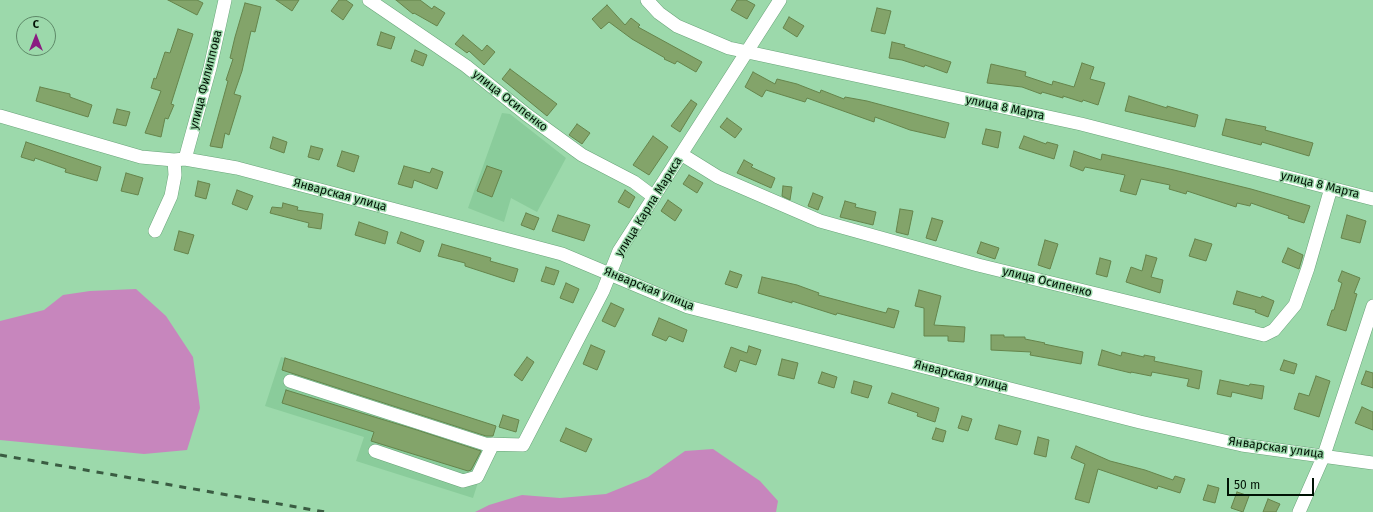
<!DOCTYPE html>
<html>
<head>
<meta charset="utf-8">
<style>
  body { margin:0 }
  #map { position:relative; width:1373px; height:512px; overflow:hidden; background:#9cd9ab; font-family:"Fira Sans",sans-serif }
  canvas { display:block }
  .north { position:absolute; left:16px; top:16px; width:40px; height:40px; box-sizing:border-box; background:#9cd9ab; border:1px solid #5e8968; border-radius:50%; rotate:0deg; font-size:11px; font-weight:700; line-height:16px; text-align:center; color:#001204 }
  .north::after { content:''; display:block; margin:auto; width:14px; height:18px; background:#8a1c81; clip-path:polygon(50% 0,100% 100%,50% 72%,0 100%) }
  .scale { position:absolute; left:1227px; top:478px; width:87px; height:18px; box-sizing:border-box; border:2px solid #001204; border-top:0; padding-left:5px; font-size:12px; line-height:14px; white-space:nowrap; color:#001204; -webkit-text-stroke:3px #9cd9ab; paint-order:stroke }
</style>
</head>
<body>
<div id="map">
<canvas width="1373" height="512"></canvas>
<div class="north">С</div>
<div class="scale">50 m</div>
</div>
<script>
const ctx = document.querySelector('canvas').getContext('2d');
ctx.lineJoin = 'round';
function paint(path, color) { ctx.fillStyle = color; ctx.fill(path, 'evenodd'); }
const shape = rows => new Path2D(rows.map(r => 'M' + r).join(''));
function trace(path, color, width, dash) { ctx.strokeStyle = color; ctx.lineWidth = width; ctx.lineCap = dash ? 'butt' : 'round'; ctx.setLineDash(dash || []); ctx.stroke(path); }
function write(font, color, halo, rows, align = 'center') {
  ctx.font = font + ' "Fira Sans",sans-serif'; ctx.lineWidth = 3; ctx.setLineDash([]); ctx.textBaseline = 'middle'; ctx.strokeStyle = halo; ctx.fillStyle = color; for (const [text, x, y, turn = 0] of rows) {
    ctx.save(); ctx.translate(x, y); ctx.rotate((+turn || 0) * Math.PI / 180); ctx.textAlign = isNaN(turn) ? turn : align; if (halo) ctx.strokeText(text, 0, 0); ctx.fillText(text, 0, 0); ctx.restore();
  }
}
paint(shape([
  [502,113,510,114,566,158,537,212,511,198,504,222,468,208],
  [281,357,496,426,473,498,356,461,364,437,265,406]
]), '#8acc9b');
paint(shape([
  [136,289,166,316,193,357,200,408,187,450,144,454,0,440,0,321,44,310,63,295,90,291],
  [713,449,760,481,778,501,776,512,475,512,489,505,522,495,560,498,606,494,648,477,685,451]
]), '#c786bd');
const building = shape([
  [168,0,197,0,203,3,197,15,168,0],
  [276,0,299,0,292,11,276,0],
  [339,0,346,0,353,5,343,20,331,11,339,0],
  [396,0,420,0,432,9,434,6,445,13,437,26,414,13,413,14,396,0],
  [737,0,746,0,755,5,747,19,731,10,737,0],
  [245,3,261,7,255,32,251,31,242,71,234,94,241,96,229,135,225,133,222,148,210,146,228,81,226,80,233,59,230,58,235,37,245,3],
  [607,5,625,25,631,18,640,25,638,27,702,62,696,72,677,61,675,64,664,59,665,58,632,39,609,22,601,29,592,19,607,5],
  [877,8,891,11,885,34,871,31,877,8],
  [789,17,804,26,797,37,783,28,789,17],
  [178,29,193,34,171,104,174,105,168,119,165,118,161,137,145,133,161,91,151,88,154,78,156,79,165,52,170,53,178,29],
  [381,32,395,37,391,49,377,45,381,32],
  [463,35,482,51,487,45,495,52,484,65,469,51,467,53,455,44,463,35],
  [892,42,905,45,904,47,951,62,947,73,925,65,924,67,902,60,889,58,892,42],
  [415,50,427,55,423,66,411,61,415,50],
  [1082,63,1094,67,1090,79,1105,83,1098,105,1083,100,1082,102,1063,96,1063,98,1042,92,1041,94,1022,87,987,83,991,64,1026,72,1025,76,1052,85,1053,81,1074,87,1082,63],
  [510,69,557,104,547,116,502,79,510,69],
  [753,72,775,84,777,79,797,84,820,93,821,90,844,99,845,97,867,101,949,123,945,138,910,130,875,117,874,122,807,98,805,102,766,90,762,97,745,87,753,72],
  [40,87,70,94,70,97,92,105,88,117,36,101,40,87],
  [1129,96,1167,108,1167,106,1198,115,1195,127,1125,111,1129,96],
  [691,100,697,104,680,132,671,126,691,100],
  [117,109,130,112,126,126,113,123,117,109],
  [727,118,742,129,735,138,720,127,727,118],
  [1226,119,1266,127,1265,130,1313,143,1309,156,1262,142,1261,145,1222,135,1226,119],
  [577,124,590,133,582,144,569,135,577,124],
  [986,129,1001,132,998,148,982,144,986,129],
  [653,136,668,147,649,175,633,165,653,136],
  [1024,136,1046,144,1047,142,1058,145,1054,159,1019,148,1024,136],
  [273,137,287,142,284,153,270,148,273,137],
  [26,142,101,167,97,181,65,172,66,169,35,158,34,161,21,157,26,142],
  [311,146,323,149,319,160,308,157,311,146],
  [342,151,359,156,354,172,337,166,342,151],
  [1074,151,1101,160,1102,154,1174,170,1251,189,1310,206,1304,223,1288,218,1289,216,1251,203,1250,206,1237,203,1236,207,1187,191,1186,194,1169,189,1170,185,1141,179,1136,195,1120,191,1125,175,1085,167,1083,171,1070,166,1074,151],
  [744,160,753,165,751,167,775,178,771,188,737,173,744,160],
  [404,166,430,173,432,168,443,172,437,189,414,180,412,188,398,184,404,166],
  [487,166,502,171,492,197,477,191,487,166],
  [126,173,143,178,138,195,121,191,126,173],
  [689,175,703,183,697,193,683,184,689,175],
  [198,181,210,184,206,199,195,196,198,181],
  [783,186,792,187,790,200,782,196,783,186],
  [237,190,253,196,247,210,232,204,237,190],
  [625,190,635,197,629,208,618,202,625,190],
  [813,193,823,197,818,210,808,206,813,193],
  [668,200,682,210,675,221,661,211,668,200],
  [845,201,856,204,855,207,876,212,873,225,840,217,845,201],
  [283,203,298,207,297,210,323,214,321,229,308,227,309,223,270,213,272,207,282,208,283,203],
  [900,209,913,211,908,235,896,232,900,209],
  [526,213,539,218,534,230,521,225,526,213],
  [558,215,590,225,584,241,552,231,558,215],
  [1347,215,1366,221,1360,243,1341,238,1347,215],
  [932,218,943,221,936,241,926,238,932,218],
  [359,222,388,232,385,244,355,235,359,222],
  [179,231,194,235,188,254,174,250,179,231],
  [401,232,424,241,420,252,397,243,401,232],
  [1195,239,1212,244,1206,261,1189,256,1195,239],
  [1045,240,1058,244,1050,269,1038,265,1045,240],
  [981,242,999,248,995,259,977,253,981,242],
  [442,244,491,258,490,261,518,269,514,282,465,266,465,263,438,256,442,244],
  [1288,248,1303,255,1299,269,1282,262,1288,248],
  [1146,255,1157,258,1151,277,1163,280,1160,293,1126,282,1131,267,1142,271,1146,255],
  [1100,258,1111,261,1107,277,1096,274,1100,258],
  [546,267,559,271,554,285,541,281,546,267],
  [730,271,742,275,737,288,725,284,730,271],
  [1342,271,1360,278,1354,293,1357,294,1346,331,1327,325,1332,310,1334,310,1342,283,1338,281,1342,271],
  [762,277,797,285,819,293,818,295,886,313,888,308,899,311,894,328,837,313,836,315,792,301,792,303,758,293,762,277],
  [566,283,579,289,573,303,560,298,566,283],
  [919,290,941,296,934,325,965,327,964,342,948,341,948,336,924,336,924,308,915,306,919,290],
  [1237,291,1261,298,1262,296,1274,301,1268,317,1255,312,1256,310,1233,304,1237,291],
  [611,303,624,309,615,327,602,321,611,303],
  [659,318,687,330,683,342,669,336,666,341,652,335,659,318],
  [991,335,1004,335,1004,337,1025,337,1025,339,1045,343,1044,344,1083,352,1081,364,1030,355,1031,352,991,350,991,335],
  [591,345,605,351,597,370,583,364,591,345],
  [749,346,761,350,756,365,740,360,736,372,724,367,731,347,747,353,749,346],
  [1102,350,1121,356,1122,352,1144,357,1144,355,1155,357,1154,361,1202,371,1199,389,1187,386,1189,379,1152,372,1151,376,1131,372,1131,373,1098,365,1102,350],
  [527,357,534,362,522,381,514,375,527,357],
  [285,358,496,426,493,436,486,436,282,370,285,358],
  [782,359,798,363,794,379,778,375,782,359],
  [1284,360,1297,364,1294,374,1280,370,1284,360],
  [1366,371,1373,373,1373,388,1361,384,1366,371],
  [822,372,837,377,834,388,818,383,822,372],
  [1316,376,1330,381,1319,417,1294,409,1299,393,1309,396,1316,376],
  [1220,380,1249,386,1250,384,1264,386,1262,399,1232,392,1231,397,1217,394,1220,380],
  [854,381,872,386,868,398,851,393,854,381],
  [286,390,417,430,481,451,471,470,468,471,371,441,374,432,282,403,286,390],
  [892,393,939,408,935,422,917,416,918,413,888,403,892,393],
  [1362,407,1373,412,1373,430,1355,423,1362,407],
  [503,415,519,420,516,432,499,427,503,415],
  [962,416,972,419,968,431,958,428,962,416],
  [999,425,1021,431,1017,445,995,439,999,425],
  [566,428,592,439,586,452,560,441,566,428],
  [936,428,946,431,943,442,932,439,936,428],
  [1038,437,1049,440,1046,457,1034,454,1038,437],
  [1076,446,1110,461,1145,470,1173,480,1175,476,1185,479,1180,493,1158,486,1157,489,1098,469,1089,503,1075,499,1085,464,1071,458,1076,446],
  [1208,485,1219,488,1215,503,1203,500,1208,485],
  [1237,492,1249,496,1243,512,1231,508,1237,492],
  [1268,499,1280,504,1276,512,1263,512,1268,499]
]);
paint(building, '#83a46a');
trace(building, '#65844b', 1);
const minor = shape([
  [369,0,466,66,527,115,582,155,634,182,654,197],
  [647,0,659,13,677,26,729,48,1081,124,1373,199],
  [0,116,141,157,174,160,185,159,237,168,562,254,688,307,1140,422,1242,445,1373,463],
  [681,154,718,177,820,221,978,265,1264,335,1274,330,1295,305,1308,268,1331,188],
  [185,159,210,68,225,0],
  [155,231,171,196,175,175,174,160],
  [290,381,485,444,523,445,603,291,619,251,780,0],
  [375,451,463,481,477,477,493,444],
  [1299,512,1324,455,1373,306]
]);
trace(minor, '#69a479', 14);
trace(minor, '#fff', 13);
trace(shape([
  [0,455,325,512]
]), '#3a5c42', 3, [7, 7]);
write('12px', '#001204', '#9cd9ab', [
  ["улица Филиппова",206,80,-76],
  ["улица Осипенко",510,101,38],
  ["улица 8 Марта",1005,108,12],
  ["улица 8 Марта",1320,185,14],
  ["Январская улица",340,195,15],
  ["улица Карла Маркса",649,207,-58],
  ["улица Осипенко",1047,282,14],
  ["Январская улица",649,289,22],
  ["Январская улица",961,376,14],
  ["Январская улица",1276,448,8]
]);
</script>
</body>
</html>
